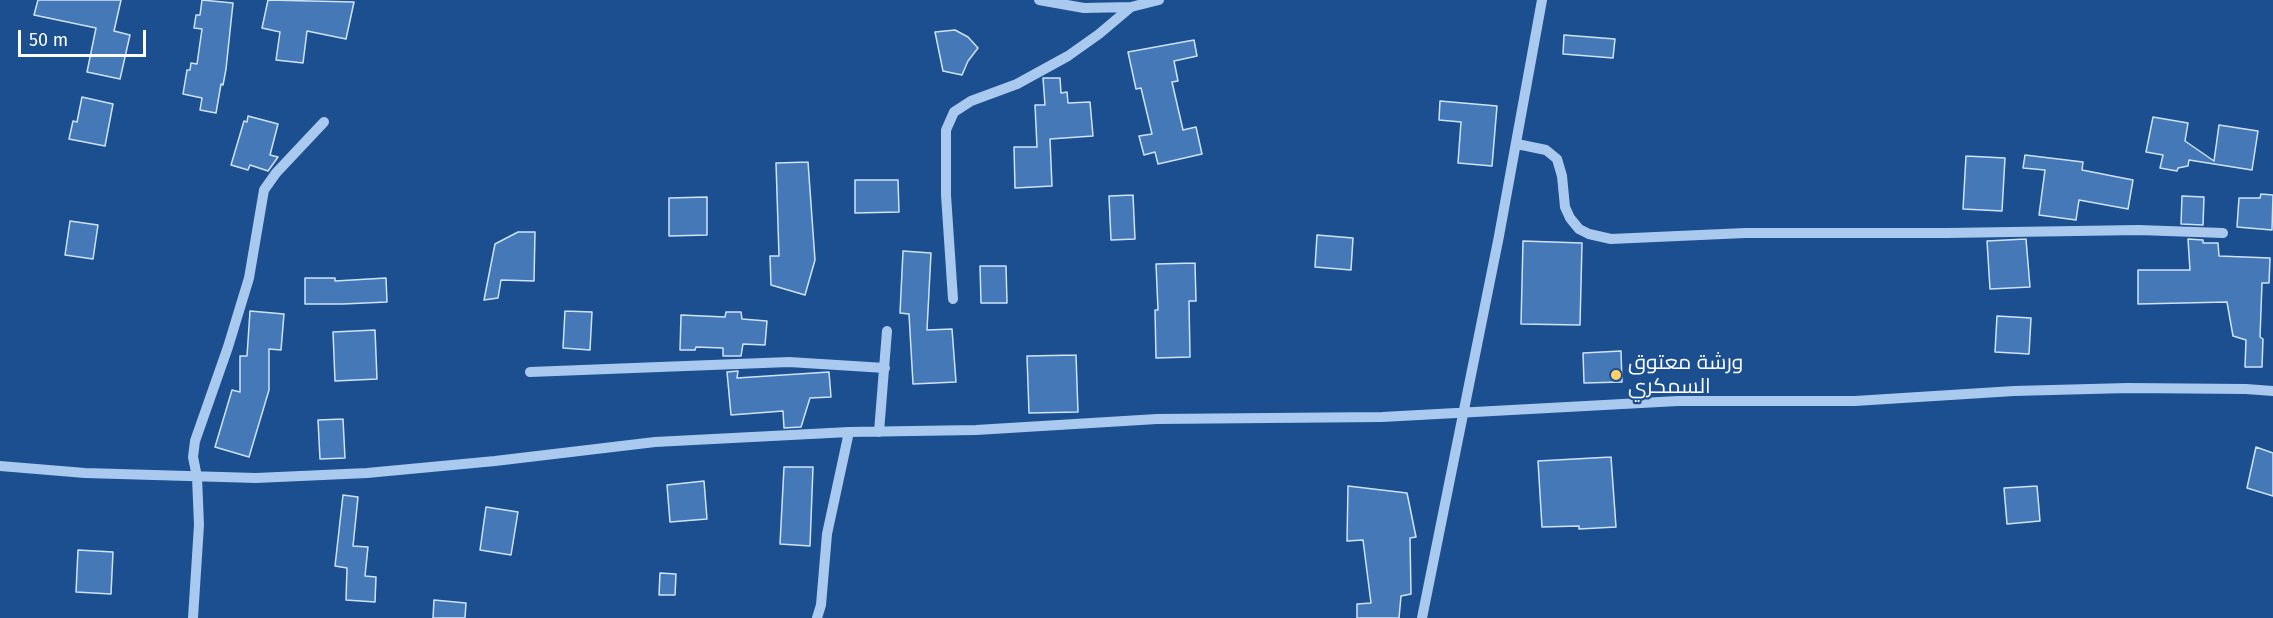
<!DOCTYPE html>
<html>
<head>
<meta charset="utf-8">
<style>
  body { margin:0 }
  #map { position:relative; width:2273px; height:618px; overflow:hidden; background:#1b4f8f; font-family:"Fira Sans",sans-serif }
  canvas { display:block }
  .scale { position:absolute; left:18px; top:30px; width:128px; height:27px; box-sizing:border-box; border:3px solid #fff; border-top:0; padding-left:8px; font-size:18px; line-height:21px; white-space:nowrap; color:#fff; -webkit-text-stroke:4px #1b4f8f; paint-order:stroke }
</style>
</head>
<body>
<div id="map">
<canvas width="2273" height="618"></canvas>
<div class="scale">50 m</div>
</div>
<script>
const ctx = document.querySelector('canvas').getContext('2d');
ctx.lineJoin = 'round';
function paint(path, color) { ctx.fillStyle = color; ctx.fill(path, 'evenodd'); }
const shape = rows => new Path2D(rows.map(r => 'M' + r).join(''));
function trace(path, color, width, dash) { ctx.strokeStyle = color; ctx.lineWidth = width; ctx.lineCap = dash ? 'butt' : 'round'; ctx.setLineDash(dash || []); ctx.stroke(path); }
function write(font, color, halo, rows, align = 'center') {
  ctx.font = font + ' "Fira Sans",Cairo,sans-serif'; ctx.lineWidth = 4.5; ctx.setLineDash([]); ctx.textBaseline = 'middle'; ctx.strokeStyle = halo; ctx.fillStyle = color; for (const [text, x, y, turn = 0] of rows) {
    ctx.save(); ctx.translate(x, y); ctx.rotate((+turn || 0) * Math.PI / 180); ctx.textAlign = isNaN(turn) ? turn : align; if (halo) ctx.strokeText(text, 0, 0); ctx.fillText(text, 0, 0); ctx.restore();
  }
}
const building = shape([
  [38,0,121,0,114,31,130,35,120,79,87,72,96,28,34,15,38,0],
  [202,0,233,3,226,69,223,85,221,84,216,113,200,110,202,98,183,94,187,70,190,70,191,63,197,64,202,29,194,28,196,15,200,15,202,0],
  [268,0,354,2,346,39,307,31,303,63,276,60,280,32,262,28,268,0],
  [955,30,968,37,978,48,968,61,962,75,943,71,935,32,955,30],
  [1564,35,1615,39,1613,58,1563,54,1564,35],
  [1194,40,1197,56,1174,61,1178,81,1172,82,1183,130,1196,127,1202,154,1158,164,1155,152,1144,155,1139,136,1152,134,1141,88,1136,89,1128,52,1194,40],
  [1043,78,1060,78,1061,93,1067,92,1068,103,1090,102,1093,136,1050,139,1052,186,1015,188,1014,147,1037,147,1035,105,1045,105,1043,78],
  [82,97,113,104,105,146,69,139,73,121,77,122,82,97],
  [1440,101,1497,106,1492,166,1458,163,1461,122,1439,120,1440,101],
  [248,116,278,124,270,155,278,157,268,171,250,165,248,170,231,165,244,121,247,122,248,116],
  [2153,117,2188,123,2185,141,2214,161,2219,125,2258,131,2252,170,2189,160,2188,166,2178,168,2177,171,2160,168,2163,155,2146,152,2153,117],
  [2025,155,2083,162,2082,170,2133,180,2128,209,2079,200,2076,220,2039,215,2045,170,2023,168,2025,155],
  [1966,156,2005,158,2002,211,1963,209,1966,156],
  [808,162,815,260,805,295,771,285,770,256,779,256,776,163,808,162],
  [855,180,898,180,899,212,855,213,855,180],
  [2261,194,2273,195,2272,230,2237,227,2239,198,2260,198,2261,194],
  [1133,195,1135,239,1111,240,1109,196,1133,195],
  [2182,196,2204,197,2203,225,2181,224,2182,196],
  [707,197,707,235,669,236,669,198,707,197],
  [70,221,98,225,93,259,65,255,70,221],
  [518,232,535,232,534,281,501,280,498,298,484,300,495,244,518,232],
  [1317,235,1353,238,1351,270,1315,267,1317,235],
  [2026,239,2030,287,1990,289,1987,241,2026,239],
  [2188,239,2203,240,2203,243,2218,243,2219,256,2270,258,2269,283,2262,283,2260,337,2263,339,2262,367,2245,367,2246,340,2233,336,2227,302,2138,304,2138,270,2190,270,2188,239],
  [1523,241,1582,243,1580,325,1521,324,1523,241],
  [903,251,931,253,927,330,952,329,956,382,913,384,909,314,900,313,903,251],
  [1195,263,1196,301,1189,301,1190,357,1156,358,1155,310,1158,310,1156,264,1195,263],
  [980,266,1006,266,1007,303,981,303,980,266],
  [305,278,335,278,335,281,386,278,387,302,343,304,305,304,305,278],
  [250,311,284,314,281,350,269,349,269,390,249,457,215,447,232,390,240,392,240,356,247,356,250,311],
  [565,311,592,312,590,350,563,348,565,311],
  [726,312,741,312,742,319,767,321,765,345,743,344,741,356,723,356,723,348,696,347,695,350,680,350,681,315,725,317,726,312],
  [1997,316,2031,318,2029,354,1995,352,1997,316],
  [375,330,377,379,335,381,333,332,375,330],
  [1621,351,1622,382,1584,383,1583,353,1621,351],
  [1076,355,1078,412,1029,413,1027,356,1076,355],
  [738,371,737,378,829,372,831,397,810,398,801,427,784,428,783,411,731,415,727,372,738,371],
  [343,419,345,458,320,459,318,420,343,419],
  [2256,447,2273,453,2273,496,2247,488,2256,447],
  [1611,457,1616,527,1579,529,1579,526,1542,527,1538,461,1611,457],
  [784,467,813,467,810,546,780,544,784,467],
  [704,481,707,519,670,522,667,485,704,481],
  [1348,486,1407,493,1416,537,1410,538,1411,594,1401,596,1399,618,1357,618,1357,604,1371,603,1363,540,1347,541,1348,486],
  [2037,486,2040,521,2007,524,2004,488,2037,486],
  [343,495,358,497,353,546,368,547,365,576,376,577,375,602,346,600,347,568,335,566,343,495],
  [486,507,518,512,511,555,480,550,486,507],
  [78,550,113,552,111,594,76,592,78,550],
  [660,573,676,574,675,595,659,595,660,573],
  [434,600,466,603,465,618,433,618,434,600]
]);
paint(building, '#4478b7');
trace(building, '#cfe3fa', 1.5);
trace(shape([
  [1039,0,1084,8,1131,7,1159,0],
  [1517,144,1546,150,1557,159,1562,176,1565,207,1570,218,1579,229,1589,234,1611,239,1745,233,1947,233,2139,230,2223,233],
  [953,299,946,195,946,130,954,112,971,101,1017,84,1068,56,1099,34,1131,7],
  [530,372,789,362,885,368],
  [879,432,887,331],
  [0,466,85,473,256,478,367,473,495,461,655,442,849,432,976,430,1157,419,1382,417,1678,401,1855,401,2014,391,2128,388,2246,389,2273,391],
  [193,618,199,525,197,477,193,457,195,441,228,347,249,278,264,190,276,173,324,122],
  [817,618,821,605,827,534,849,432],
  [1422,618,1499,236,1542,0]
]), '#a9c9ee', 10);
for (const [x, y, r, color] of [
  [1616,375,6,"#ffd166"]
]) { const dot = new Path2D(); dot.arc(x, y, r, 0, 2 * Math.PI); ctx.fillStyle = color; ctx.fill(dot); trace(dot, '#1b4f8f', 2); }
write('21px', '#fff', '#1b4f8f', [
  ["ورشة معتوق",1628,363],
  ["السمكري",1628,387]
], 'left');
</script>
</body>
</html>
